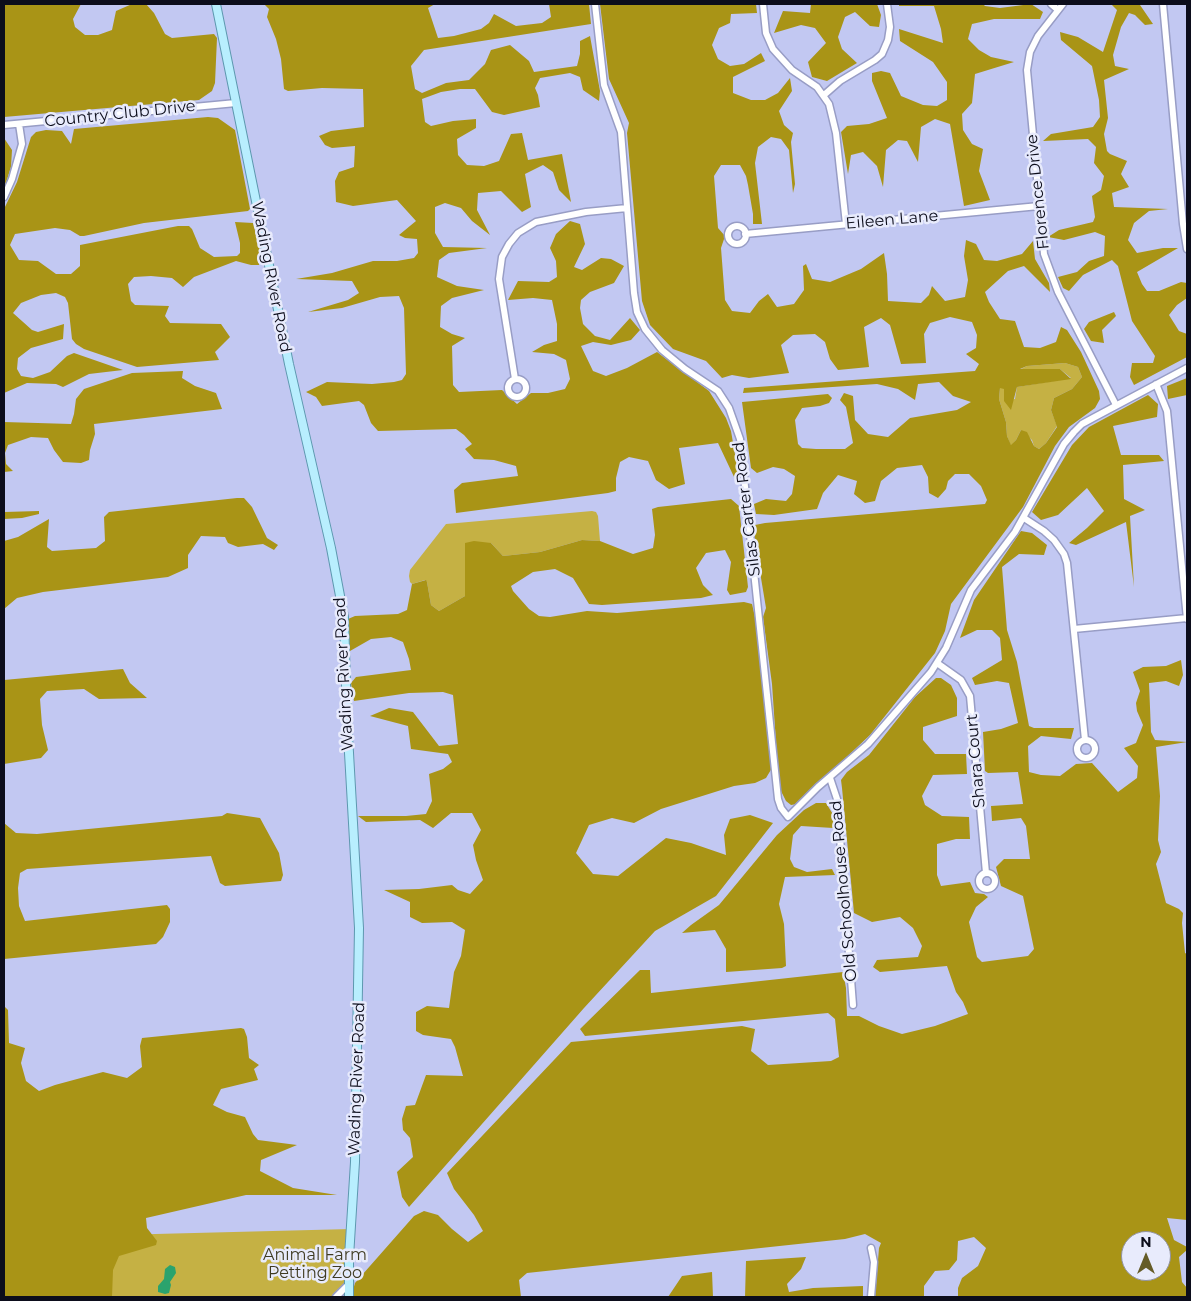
<!DOCTYPE html>
<html>
<head>
<meta charset="utf-8">
<style>
  body { margin:0 }
  #map { position:relative; width:1191px; height:1301px; overflow:hidden; background:#c2c8f2; font-family:Montserrat,sans-serif }
  canvas { display:block }
  .frame { position:absolute; inset:0; border:5px solid #0c0d1b; pointer-events:none }
  .north { position:absolute; left:1121px; top:1231px; width:50px; height:50px; box-sizing:border-box; background:#e8ebfc; border:1px solid #9092a2; border-radius:50%; rotate:0deg; font-size:14px; font-weight:700; line-height:20px; text-align:center; color:#0c0d1b }
  .north::after { content:''; display:block; margin:auto; width:18px; height:22px; background:#655c28; clip-path:polygon(50% 0,100% 100%,50% 72%,0 100%) }
</style>
</head>
<body>
<div id="map">
<canvas width="1191" height="1301"></canvas>
<div class="frame"></div>
<div class="north">N</div>
</div>
<script>
const ctx = document.querySelector('canvas').getContext('2d');
ctx.lineJoin = 'round';
function paint(path, color) { ctx.fillStyle = color; ctx.fill(path, 'evenodd'); }
const shape = rows => new Path2D(rows.map(r => 'M' + r).join(''));
function trace(path, color, width, dash) { ctx.strokeStyle = color; ctx.lineWidth = width; ctx.lineCap = dash ? 'butt' : 'round'; ctx.setLineDash(dash || []); ctx.stroke(path); }
function write(font, color, halo, rows, align = 'center') {
  ctx.font = font + ' Montserrat,sans-serif'; ctx.lineWidth = 5; ctx.setLineDash([]); ctx.textBaseline = 'middle'; ctx.strokeStyle = halo; ctx.fillStyle = color; for (const [text, x, y, turn = 0] of rows) {
    ctx.save(); ctx.translate(x, y); ctx.rotate((+turn || 0) * Math.PI / 180); ctx.textAlign = isNaN(turn) ? turn : align; if (halo) ctx.strokeText(text, 0, 0); ctx.fillText(text, 0, 0); ctx.restore();
  }
}
paint(shape([
  [1065,363,1078,367,1082,377,1072,389,1054,398,1051,410,1057,426,1046,443,1039,449,1034,446,1032,440,1021,430,1016,440,1011,446,1007,436,1006,422,999,399,1000,388,1004,388,1004,401,1015,399,1017,387,1071,378,1060,369,1019,370,1027,366],
  [592,511,596,512,598,516,600,541,582,540,540,552,503,556,491,543,465,584,465,596,439,611,431,605,427,582,425,580,412,584,410,582,409,576,410,570,446,524],
  [351,1229,350,1282,336,1297,89,1297,116,1235]
]), '#c5b144');
paint(shape([
  [4,4,81,4,73,19,75,27,85,35,98,35,112,30,116,11,132,4,146,4,154,13,165,34,172,38,214,34,217,38,215,83,212,91,199,100,4,117],
  [264,4,435,4,428,8,438,38,454,36,481,29,489,23,494,14,516,26,542,23,551,17,549,4,589,4,591,24,424,50,411,66,415,89,422,93,446,83,469,80,485,64,491,50,510,45,529,61,534,72,577,66,580,54,580,41,590,36,600,91,599,101,583,90,580,77,570,73,540,78,535,88,538,95,540,107,504,115,492,112,475,89,460,89,441,92,422,99,425,122,431,126,453,121,476,119,476,128,457,139,458,155,467,165,484,166,499,161,511,134,522,133,528,160,562,154,571,202,559,190,553,172,543,165,525,174,531,207,522,212,501,191,478,193,477,210,490,235,472,221,461,208,445,203,435,207,435,233,443,247,487,248,449,253,439,260,437,277,457,286,484,290,452,298,441,306,440,327,452,334,465,338,452,346,453,385,459,392,502,390,517,404,531,393,548,393,565,389,570,379,566,360,554,354,532,352,544,345,557,341,557,324,552,300,533,298,508,300,518,281,549,282,557,277,556,261,550,248,556,234,570,221,580,224,585,244,574,267,582,270,601,258,611,259,624,266,614,283,590,292,581,300,580,308,583,324,595,336,610,340,630,318,640,330,631,340,611,345,593,342,581,346,593,371,606,376,627,368,657,352,709,391,726,418,731,431,739,478,735,479,718,443,679,448,685,484,669,489,656,480,648,461,629,457,620,462,616,478,616,491,608,493,456,513,454,490,462,483,518,476,516,466,494,460,474,459,465,449,472,444,464,435,456,429,378,431,371,423,364,405,359,401,322,406,316,397,306,392,327,382,372,384,394,382,402,380,406,374,404,308,399,296,380,297,342,308,308,312,348,300,359,293,352,281,296,279,332,273,373,261,397,261,414,258,418,253,417,239,405,238,399,235,416,221,397,200,353,206,336,202,335,181,339,172,354,167,355,146,332,148,325,145,319,136,331,131,364,127,363,89,322,88,288,91,284,89,281,59,276,39,267,17,269,9],
  [600,4,756,4,757,13,731,14,730,23,719,28,712,45,718,59,730,66,744,64,761,53,765,61,733,77,733,93,751,100,765,100,778,93,790,78,792,91,779,111,784,125,793,133,791,142,795,184,793,193,789,150,781,139,771,137,758,147,755,163,762,224,753,224,753,214,748,185,746,176,740,165,721,165,714,176,718,228,725,236,721,248,725,300,732,311,750,313,759,301,768,294,777,307,794,304,804,290,803,266,806,264,812,279,830,282,861,269,884,253,887,274,888,301,921,303,929,295,932,286,945,301,965,297,968,280,964,256,966,240,976,244,984,260,997,261,1022,254,1033,241,1035,259,1049,283,1050,292,1024,266,1008,271,985,292,989,302,1000,319,1015,321,1024,347,1040,348,1056,342,1061,327,1067,330,1081,352,1099,391,1100,399,1095,408,1069,427,1055,446,1023,507,951,604,945,631,935,653,870,735,797,804,791,805,786,801,779,787,772,684,763,617,766,608,753,530,755,525,765,523,985,504,987,500,981,486,969,474,955,474,948,481,946,489,938,498,929,493,928,477,922,465,897,468,881,481,875,501,865,503,854,494,857,481,838,475,823,493,817,509,774,515,756,514,754,504,766,499,786,501,792,494,795,476,784,469,773,467,757,473,751,468,742,402,828,394,832,398,829,403,820,406,802,408,795,420,798,444,802,448,816,449,845,449,853,443,846,407,840,400,844,393,853,396,855,420,868,434,888,437,910,418,957,410,971,402,953,396,939,382,918,384,915,400,898,389,877,384,743,393,744,388,975,371,979,364,966,354,976,348,977,335,972,322,950,317,930,323,924,334,926,363,901,364,890,325,881,318,864,327,869,367,838,370,830,359,825,342,815,334,793,335,781,345,789,373,749,378,732,375,722,378,706,361,673,349,650,325,642,301,627,133,629,123,609,79],
  [1065,363,1078,367,1082,377,1072,389,1054,398,1051,410,1057,427,1046,443,1039,449,1034,446,1027,432,1021,430,1016,440,1011,445,1007,436,1006,422,999,399,1000,388,1004,389,1004,401,1011,410,1017,387,1071,379,1060,369,1020,369,1027,366],
  [811,4,877,4,881,15,879,27,870,26,855,12,845,17,838,37,842,49,857,63,827,81,812,77,808,62,826,43,815,28,801,25,774,33,783,11,810,13],
  [899,4,983,4,985,6,1000,8,1031,4,1043,12,1040,19,994,19,972,24,968,39,979,50,991,57,1014,62,975,74,972,103,962,114,963,130,972,144,983,149,979,171,990,200,964,206,950,124,935,119,921,127,918,162,907,141,898,140,886,150,883,187,877,166,863,152,851,155,848,174,841,132,847,126,869,124,887,118,872,81,872,73,881,71,890,73,901,96,923,105,937,106,947,100,947,82,933,62,900,41,899,29,943,43,941,29,934,6,899,6],
  [1111,4,1136,4,1140,5,1153,24,1145,25,1135,15,1129,13,1121,27,1113,55,1115,66,1129,69,1104,80,1108,118,1104,134,1107,151,1110,154,1127,161,1121,174,1129,187,1112,193,1114,207,1168,209,1149,211,1134,223,1128,240,1137,253,1163,248,1178,248,1137,272,1142,284,1147,291,1159,291,1181,282,1187,283,1187,298,1177,305,1169,315,1179,331,1187,334,1187,357,1134,385,1130,377,1132,363,1153,363,1155,356,1132,321,1118,266,1112,260,1083,275,1069,291,1063,288,1058,277,1077,272,1089,261,1104,256,1105,236,1095,232,1064,240,1048,237,1059,230,1093,222,1095,217,1092,196,1101,190,1104,176,1094,163,1096,147,1088,139,1043,141,1051,134,1093,127,1100,117,1099,100,1092,66,1061,40,1060,32,1078,37,1103,52,1117,10],
  [208,117,218,118,235,130,250,209,248,211,144,223,84,236,80,236,70,230,55,228,15,234,10,245,19,260,38,261,56,274,71,274,80,266,80,245,178,226,189,226,192,229,200,248,214,257,237,256,240,253,240,243,235,222,253,223,261,254,259,265,251,265,236,261,194,277,183,287,172,278,151,276,134,277,128,284,131,301,135,305,169,306,165,316,170,323,221,324,230,337,215,352,219,360,137,367,84,349,76,344,72,339,68,303,65,297,56,293,41,295,21,303,13,313,32,330,38,332,64,324,63,339,31,348,18,358,17,369,21,376,33,378,50,372,67,356,74,353,123,370,89,374,63,387,56,384,27,383,4,393,4,209,17,182,31,137,36,132,46,130,62,131,71,144,74,129],
  [4,138,12,150,11,167,4,189],
  [1114,312,1116,316,1102,330,1104,343,1091,341,1084,329,1089,322],
  [183,371,182,378,195,386,216,393,222,409,94,424,95,434,90,450,89,460,81,463,63,462,54,450,48,438,31,437,8,445,5,453,6,464,13,471,4,472,4,422,71,424,74,414,76,399,84,389,132,373],
  [1187,378,1187,395,1168,399,1167,386],
  [1148,395,1158,404,1157,417,1113,426,1121,455,1159,455,1164,461,1123,465,1124,499,1145,510,1130,516,1134,587,1126,522,1076,545,1069,543,1087,528,1104,511,1087,488,1058,515,1041,520,1032,512,1072,445,1089,427],
  [237,498,244,498,252,507,267,538,278,545,274,550,263,544,238,547,228,543,225,537,201,536,188,555,188,568,168,577,43,592,17,598,4,609,4,541,18,537,49,519,47,547,52,551,96,548,105,541,104,517,109,512],
  [731,499,739,506,748,587,746,592,730,595,727,590,731,562,725,550,706,553,696,568,703,585,713,595,701,598,602,605,589,604,573,578,555,569,533,572,511,586,513,591,529,609,539,616,550,617,587,611,617,613,744,602,752,604,755,617,772,768,766,778,755,783,734,786,661,809,634,823,612,818,589,825,576,853,593,874,618,876,666,838,691,843,726,855,724,835,730,819,750,815,773,823,716,896,655,931,584,1008,409,1207,402,1197,397,1172,413,1157,410,1138,403,1130,402,1119,406,1106,415,1105,426,1075,463,1076,455,1047,451,1039,423,1035,416,1031,416,1012,427,1006,449,1008,454,972,461,956,465,930,452,922,422,923,410,917,410,902,384,890,419,889,452,885,458,890,470,894,483,880,476,860,473,845,481,830,472,813,451,813,433,828,420,820,366,822,358,816,406,816,426,814,432,801,429,774,443,769,452,762,448,754,411,749,408,726,370,716,389,708,413,712,439,746,458,744,453,695,443,692,409,693,354,701,351,683,356,677,411,670,409,659,403,642,391,637,371,639,350,651,348,619,355,616,398,614,407,610,412,584,426,580,427,582,431,605,439,611,465,596,465,543,474,541,491,543,503,556,540,552,582,540,600,541,633,554,653,548,655,535,652,509,658,507],
  [39,511,39,514,22,518,4,519,4,512],
  [1021,531,1032,533,1047,545,1044,555,1019,554,1002,567,1007,630,1017,662,1029,726,1034,728,1074,728,1071,739,1041,736,1028,746,1029,772,1041,775,1060,776,1076,764,1092,763,1118,792,1137,778,1138,766,1124,748,1136,743,1143,725,1137,711,1136,703,1140,691,1133,672,1143,667,1166,666,1181,660,1183,675,1179,686,1166,681,1149,683,1151,732,1155,740,1187,742,1156,747,1160,796,1158,840,1161,852,1156,864,1166,903,1179,909,1183,913,1182,923,1185,953,1187,954,1187,1220,1167,1218,1174,1240,1187,1247,1187,1250,1179,1257,1182,1282,1187,1288,1187,1297,958,1297,958,1288,962,1278,978,1266,986,1248,974,1237,958,1241,957,1260,949,1270,935,1271,924,1286,924,1297,875,1297,879,1248,881,1243,865,1234,845,1239,527,1273,519,1280,521,1297,353,1297,353,1290,355,1283,414,1216,424,1211,438,1215,452,1229,468,1242,483,1231,474,1215,454,1189,447,1173,571,1042,742,1026,755,1029,751,1051,768,1065,831,1061,839,1057,835,1019,828,1013,585,1036,580,1029,640,970,650,970,651,993,843,972,846,988,847,1016,859,1016,879,1026,902,1034,935,1026,968,1014,963,1002,956,992,947,966,880,972,873,967,877,960,918,957,922,946,913,928,900,917,872,922,854,913,842,788,841,780,847,772,869,755,915,697,936,678,941,678,951,685,957,698,957,716,923,727,923,740,935,754,966,754,967,774,933,775,922,796,925,805,942,816,969,817,970,839,956,839,937,844,937,875,941,886,970,882,975,893,984,894,988,897,976,907,969,922,977,957,982,962,1028,956,1034,949,1023,896,1001,886,996,867,1004,859,1030,859,1026,826,1021,818,992,821,991,806,1023,804,1018,772,988,773,985,771,983,732,1001,729,1018,723,1009,683,997,681,975,685,972,678,1002,660,1000,638,992,630,977,630,960,638,974,600],
  [1131,1241,1161,1241,1161,1271,1131,1271],
  [123,669,130,683,147,698,99,699,84,689,47,691,40,699,42,725,48,750,41,758,4,764,4,680],
  [816,803,826,803,834,816,833,828,801,826,793,835,790,859,794,867,807,872,832,869,835,875,785,877,779,904,784,924,786,966,782,968,726,972,726,949,715,930,682,933,691,925,719,905,777,835,804,810],
  [227,813,260,818,279,853,283,875,281,881,225,886,220,883,211,856,27,869,20,873,18,888,19,906,25,921,167,905,170,909,170,922,163,937,156,944,4,959,4,823,16,833,37,834,222,816],
  [4,1006,8,1010,9,1043,25,1048,21,1063,26,1081,39,1091,55,1085,103,1072,127,1078,142,1067,140,1046,142,1038,241,1028,244,1029,247,1037,249,1058,259,1065,254,1069,258,1080,221,1089,213,1105,227,1112,245,1117,253,1134,258,1140,297,1145,261,1160,260,1171,293,1188,337,1195,246,1195,146,1218,147,1228,157,1241,156,1245,119,1256,113,1270,112,1297,4,1297],
  [806,1257,801,1269,787,1284,789,1292,813,1288,863,1286,863,1297,745,1297,746,1261],
  [712,1272,713,1297,668,1297,682,1276]
]), '#a99416');
paint(shape([
  [170,1265,175,1267,176,1273,170,1282,171,1285,169,1293,165,1294,158,1292,158,1286,164,1279,165,1269]
]), '#2ba36d');
const minor = shape([
  [595,4,604,85,621,132,634,293,637,312,645,329,662,350,685,369,718,391,729,408,740,439,778,799,781,808,788,817,818,787,868,744,931,672,946,648,971,590,1015,532,1064,444,1074,432,1082,424,1093,418,1187,368],
  [763,4,766,33,773,49,792,70,817,87,829,104,836,133,846,224],
  [1051,4,1058,10],
  [1063,4,1038,36,1030,52,1027,70,1044,254,1058,292,1116,405],
  [1163,4,1183,224,1187,249],
  [824,95,840,81,875,60,882,54,888,40,890,27,887,4],
  [4,125,236,103],
  [4,197,12,179,22,144,19,124],
  '728 235a9 9 0 1 1 18 0a9 9 0 1 1-18 0Z',
  [745,234,1039,206],
  [515,379,499,279,502,257,509,244,518,233,536,222,586,212,627,208],
  '508 388a9 9 0 1 1 18 0a9 9 0 1 1-18 0Z',
  [1156,384,1167,411,1168,421,1187,619],
  [1024,518,1044,531,1054,540,1064,554,1067,563,1085,740],
  [1074,629,1187,618],
  [937,663,961,680,970,696,986,873],
  '1077 749a9 9 0 1 1 18 0a9 9 0 1 1-18 0Z',
  [830,778,837,799,853,1005],
  '979 881a8 8 0 1 1 16 0a8 8 0 1 1-16 0Z',
  [871,1248,874,1262,871,1297],
  [336,1297,350,1283]
]);
const major = shape([
  [216,4,289,364,331,548,344,617,347,718,359,928,355,1162,349,1257,349,1297]
]);
trace(minor, '#989dc5', 9);
trace(major, '#5d98af', 10);
trace(minor, '#fff', 6);
trace(major, '#b8eefe', 8);
write('16px', '#0c0d1b', '#e8ebfc', [
  ["Country Club Drive",120,114,-6],
  ["Florence Drive",1038,192,-96],
  ["Eileen Lane",892,220,-5],
  ["Wading River Road",271,277,79],
  ["Silas Carter Road",747,509,-97],
  ["Wading River Road",344,674,-93],
  ["Shara Court",976,761,-95],
  ["Old Schoolhouse Road",844,891,-95],
  ["Wading River Road",357,1079,-88]
]);
write('16px', '#3f3b22', '#e8ebfc', [
  ["Animal Farm",315,1255],
  ["Petting Zoo",315,1273]
]);
</script>
</body>
</html>
